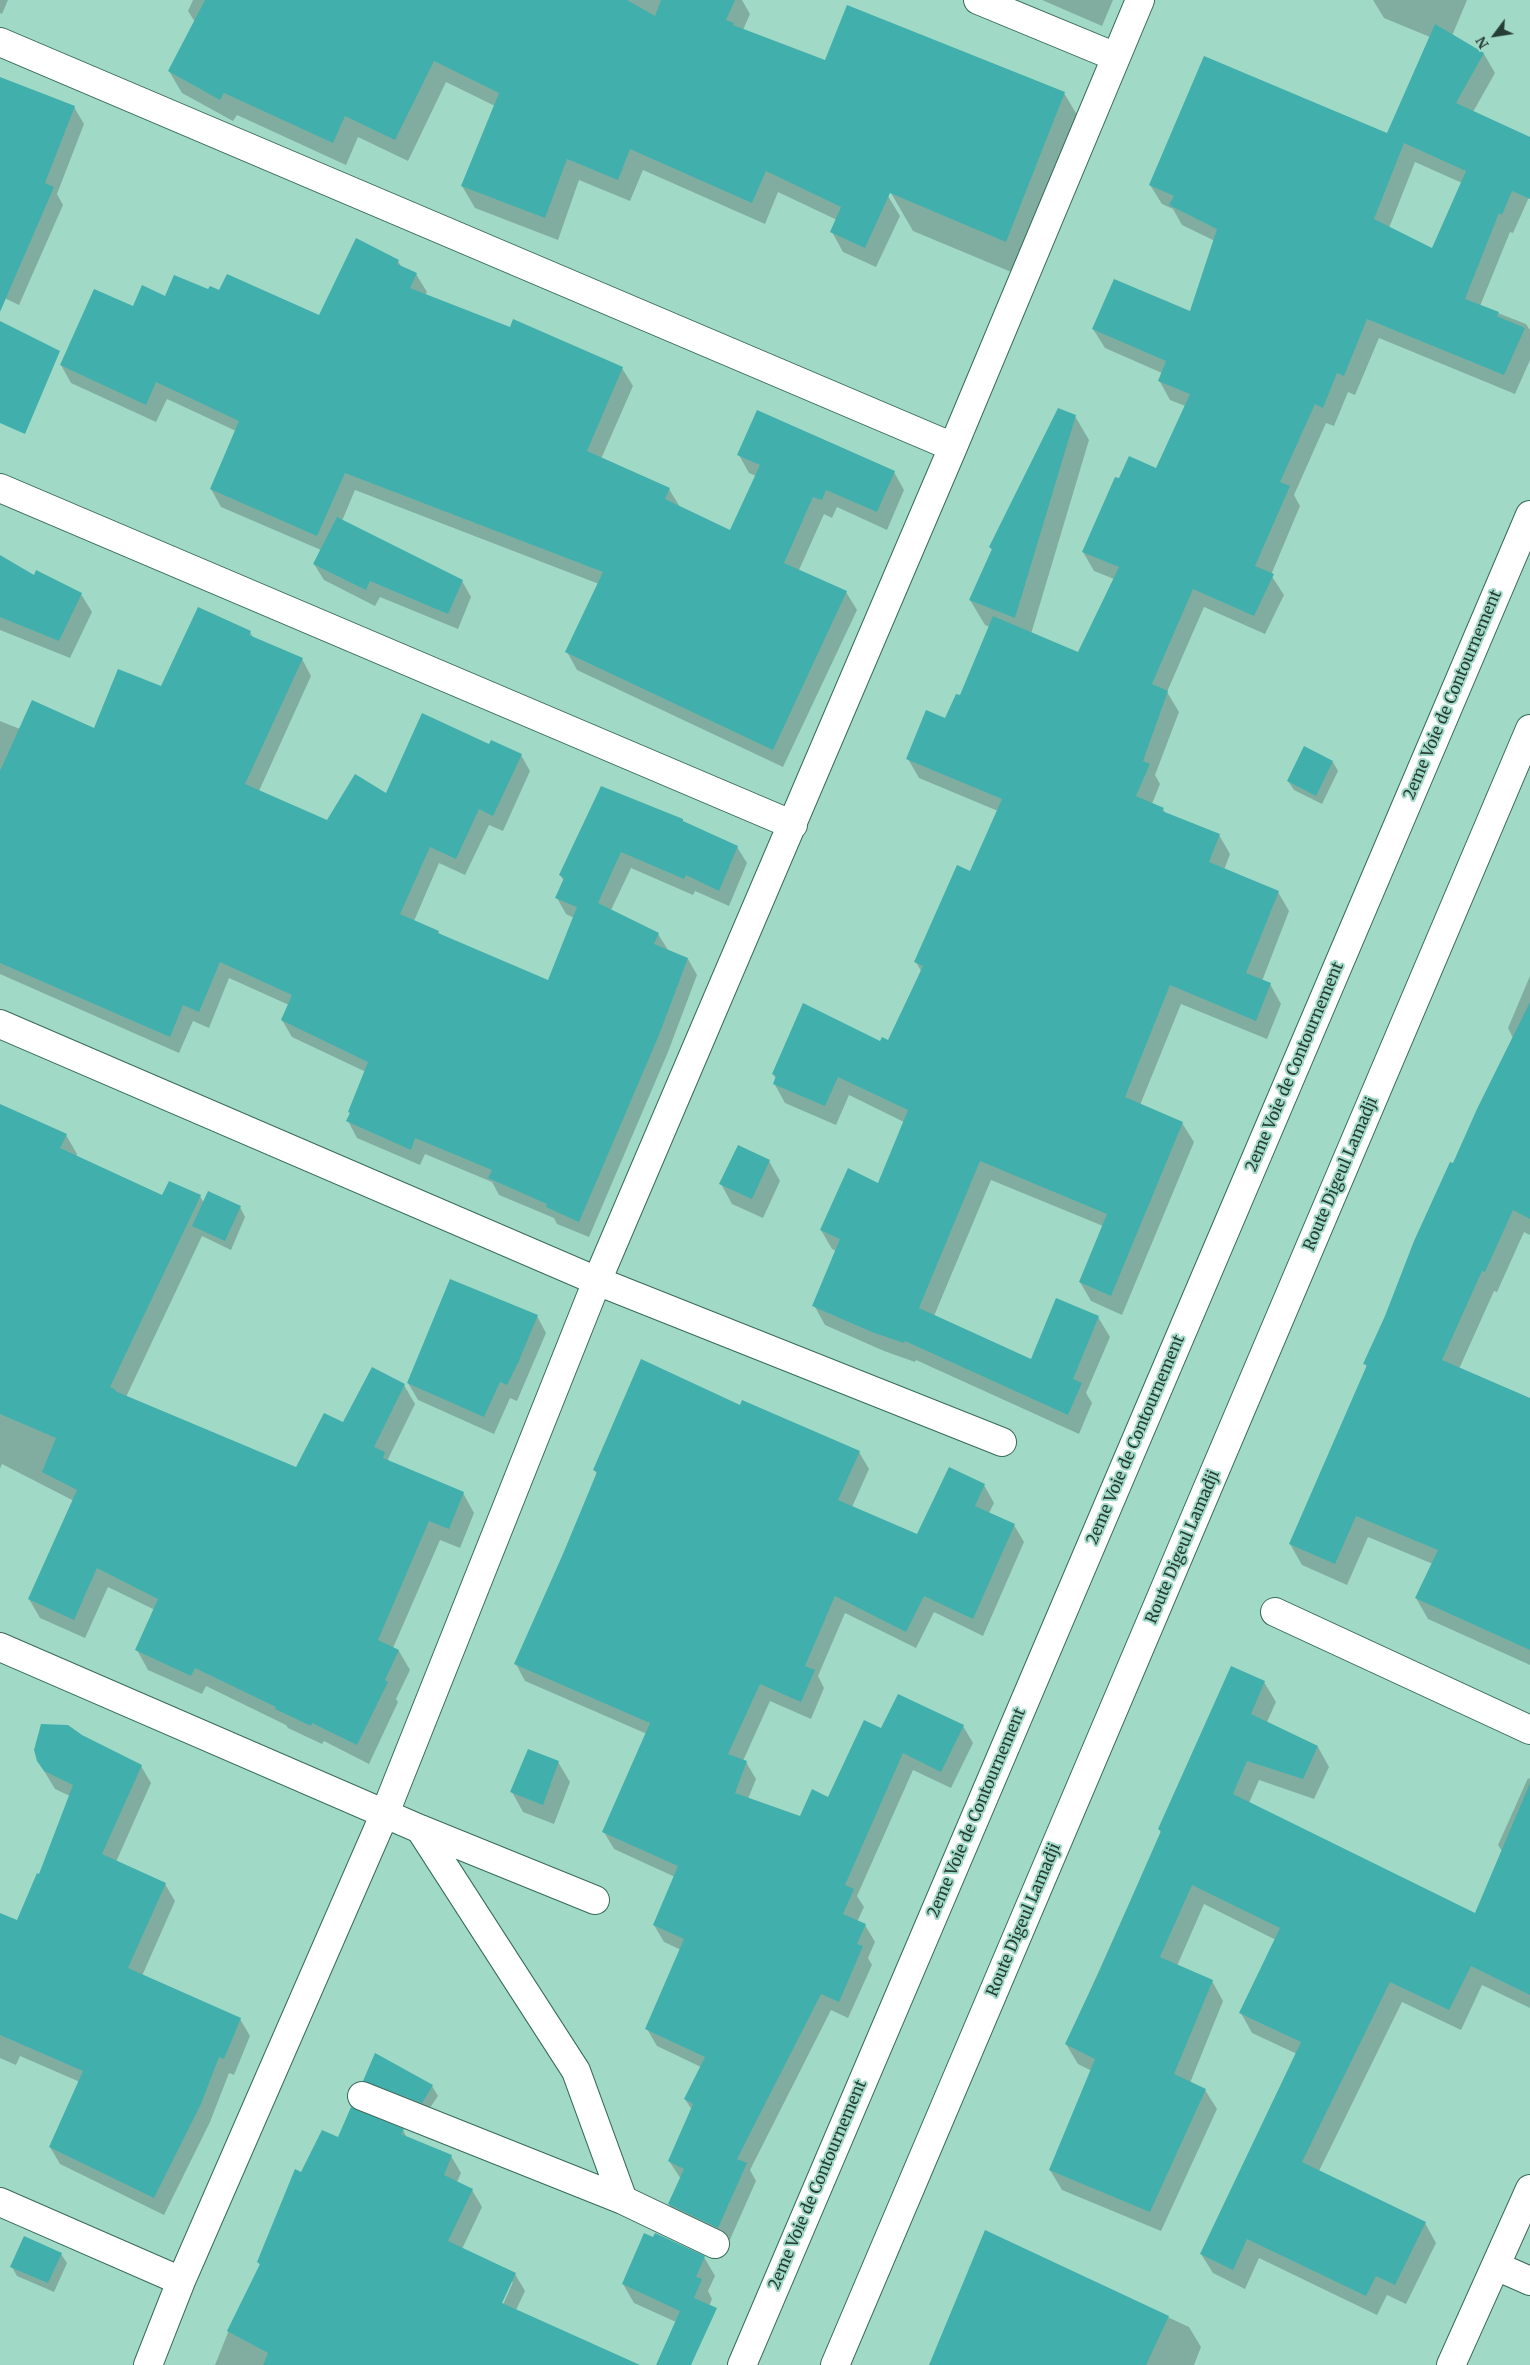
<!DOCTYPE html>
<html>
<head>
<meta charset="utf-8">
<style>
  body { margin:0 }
  #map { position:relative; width:1530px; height:2365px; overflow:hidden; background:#a1d9c7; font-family:Merriweather,serif }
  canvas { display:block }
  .north { position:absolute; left:1470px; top:10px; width:50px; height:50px; -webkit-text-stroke:4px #a1d9c7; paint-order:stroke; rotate:239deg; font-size:14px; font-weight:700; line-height:20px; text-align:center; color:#263d36 }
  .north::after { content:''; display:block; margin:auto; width:18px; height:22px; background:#263d36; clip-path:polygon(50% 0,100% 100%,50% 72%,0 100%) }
</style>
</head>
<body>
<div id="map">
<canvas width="1530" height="2365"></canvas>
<div class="north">N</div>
</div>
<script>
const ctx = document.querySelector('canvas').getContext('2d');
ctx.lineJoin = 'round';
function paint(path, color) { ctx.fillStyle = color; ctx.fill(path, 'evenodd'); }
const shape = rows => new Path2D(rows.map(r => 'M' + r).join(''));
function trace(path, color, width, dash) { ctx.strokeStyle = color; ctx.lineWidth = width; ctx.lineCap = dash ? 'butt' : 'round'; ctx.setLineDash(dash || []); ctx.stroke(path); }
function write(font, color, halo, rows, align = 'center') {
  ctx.font = font + ' Merriweather,serif'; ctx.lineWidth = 4; ctx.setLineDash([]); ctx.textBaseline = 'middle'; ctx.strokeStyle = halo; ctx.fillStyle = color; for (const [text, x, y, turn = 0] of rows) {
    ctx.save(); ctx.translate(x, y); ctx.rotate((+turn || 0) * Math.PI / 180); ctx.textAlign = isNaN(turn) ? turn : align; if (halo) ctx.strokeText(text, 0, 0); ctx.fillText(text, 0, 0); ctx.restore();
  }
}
paint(shape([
  [0,0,8,0,2,14,0,13],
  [193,0,742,0,750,14,743,30,888,196,900,216,876,267,843,252,832,232,837,220,778,192,765,224,643,170,630,201,579,180,558,240,475,208,462,186,495,106,446,82,408,161,358,137,346,165,237,115,233,121,182,93,169,71,195,22,188,11],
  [1042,0,1113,0,1102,26],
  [1373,0,1467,0,1452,36,1484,54,1495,73,1473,112,1530,186,1530,195,1513,233,1510,232,1480,306,1526,324,1530,330,1530,360,1515,394,1379,338,1355,395,1348,392,1334,426,1326,423,1294,495,1300,506,1271,575,1284,595,1265,634,1204,607,1167,692,1179,712,1155,775,1160,784,1152,804,1163,809,1166,814,1219,835,1230,854,1224,870,1278,892,1289,911,1262,981,1270,984,1281,1004,1267,1039,1181,1004,1140,1105,1182,1123,1194,1142,1122,1315,1091,1301,1080,1282,1103,1226,991,1180,934,1316,1032,1361,1057,1300,1098,1317,1110,1337,1086,1393,1092,1403,1079,1434,916,1360,915,1362,884,1351,825,1325,814,1305,836,1251,832,1249,821,1230,878,1184,904,1122,849,1095,836,1125,785,1103,774,1083,776,1079,773,1074,888,1042,921,971,916,962,971,873,998,811,919,778,908,759,946,720,961,697,990,627,985,625,970,600,993,551,990,547,1075,416,1089,440,1031,634,1079,654,1114,579,1094,571,1083,552,1120,480,1156,470,1185,406,1170,400,1159,380,1162,373,1105,348,1093,329,1190,313,1215,241,1182,225,1173,209,1162,204,1150,185,1388,135,1430,37,1384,18],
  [1415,162,1462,183,1433,250,1389,228],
  [1064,93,1086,130,1028,279,913,231,891,193],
  [74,107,84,124,57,194,63,205,19,305,0,296,0,161],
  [398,261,402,268,416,274,427,292,425,295,510,329,622,368,633,386,601,459,669,489,680,507,731,532,756,476,749,473,739,455,894,472,904,490,887,530,837,507,832,518,824,514,799,570,846,592,857,610,783,767,577,670,567,652,599,584,355,490,342,521,462,581,471,597,458,629,380,597,375,606,324,580,314,564,321,550,221,507,211,489,236,431,167,399,156,422,71,383,61,365,133,308,165,298,209,291,220,292,319,316],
  [0,557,34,577,81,594,92,612,70,658,0,630],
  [250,632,254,639,302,659,311,676,259,791,327,822,490,746,521,755,530,771,503,831,489,825,465,875,439,863,414,921,438,932,441,936,549,982,574,918,566,914,557,898,564,881,560,875,684,823,737,847,747,863,729,906,695,891,693,895,631,868,611,910,658,934,668,950,688,959,697,975,668,1052,589,1237,557,1224,554,1218,499,1195,492,1182,425,1154,420,1165,357,1138,348,1121,366,1072,292,1037,282,1020,289,1005,229,978,209,1028,193,1021,179,1053,0,974,0,721,20,729,94,730],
  [1333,762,1338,771,1322,804,1294,790,1288,781],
  [1530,976,1530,1235,1524,1232,1497,1292,1494,1291,1459,1369,1530,1399,1530,1665,1428,1619,1416,1598,1433,1564,1368,1537,1347,1585,1302,1565,1290,1544,1367,1367,1365,1364,1513,1038,1508,1028],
  [0,1106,66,1135,77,1154,76,1157,163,1197,200,1196,204,1203,240,1207,245,1217,231,1250,202,1236,126,1397,297,1468,343,1424,404,1385,415,1404,388,1459,390,1462,463,1493,474,1513,460,1548,440,1540,393,1648,399,1651,410,1670,396,1699,398,1702,369,1764,324,1741,322,1744,288,1728,286,1725,206,1686,202,1694,148,1670,137,1650,155,1610,108,1587,85,1638,40,1618,29,1599,74,1501,2,1464,0,1469],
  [769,1161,780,1181,763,1218,732,1204,721,1184],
  [537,1316,546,1333,517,1401,510,1398,494,1434,418,1400,408,1383],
  [740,1407,859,1452,869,1469,852,1507,918,1536,950,1469,984,1485,994,1503,989,1513,1014,1525,1024,1542,983,1636,934,1612,916,1648,845,1613,818,1676,824,1688,811,1719,770,1701,743,1761,746,1762,756,1779,748,1799,801,1817,829,1798,882,1729,963,1726,973,1743,951,1788,913,1770,857,1896,864,1907,857,1922,865,1925,875,1942,868,1958,872,1965,848,2018,831,2010,750,2170,756,2181,728,2244,679,2221,669,2204,681,2179,669,2161,692,2110,685,2099,701,2067,657,2046,647,2029,681,1950,664,1942,654,1925,675,1877,614,1849,604,1832,647,1734,525,1681,516,1664,597,1475,595,1470],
  [1264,1682,1276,1702,1267,1722,1318,1747,1329,1767,1314,1799,1259,1780,1249,1803,1476,1914,1502,1851,1498,1845,1528,1778,1530,1779,1530,2008,1482,1985,1461,2030,1402,2002,1319,2171,1425,2223,1436,2243,1406,2304,1387,2295,1377,2315,1259,2258,1245,2289,1213,2273,1201,2254,1297,2054,1252,2033,1241,2013,1276,1940,1204,1904,1177,1966,1212,1981,1223,2001,1190,2083,1205,2090,1217,2109,1161,2231,1062,2190,1050,2170,1092,2071,1078,2064,1066,2044,1161,1833,1159,1829],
  [81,1737,141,1766,151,1783,116,1862,165,1884,175,1901,142,1976,240,2019,250,2036,234,2075,229,2073,210,2122,164,2215,60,2164,50,2147,80,2082,20,2056,16,2065,0,2058,0,1914,18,1922,40,1876,70,1796,55,1789,38,1761],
  [558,1762,570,1782,554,1824,523,1812,512,1792],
  [376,2055,432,2086,438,2096,427,2112,370,2090,364,2081],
  [403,2130,407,2138,451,2156,461,2173,457,2182,472,2190,482,2207,462,2249,515,2274,525,2291,516,2310,638,2365,215,2365,229,2330,261,2266,258,2262,302,2173,338,2138],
  [510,2282,513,2282,501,2309,498,2308],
  [985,2232,1189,2327,1201,2347,1194,2365,930,2365],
  [61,2254,67,2263,54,2292,17,2276,12,2267],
  [704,2257,715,2276,708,2291,712,2299,698,2332,634,2303,623,2284]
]), '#0003');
paint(shape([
  [205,0,627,0,655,16,661,0,735,0,726,20,734,23,733,25,825,60,847,5,1065,92,1006,242,890,193,865,248,830,232,841,207,766,171,752,203,630,149,618,180,567,159,545,218,461,186,499,93,434,61,395,140,345,116,333,143,224,93,220,100,168,71],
  [1435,24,1484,53,1456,103,1530,137,1530,199,1512,191,1502,215,1499,213,1465,299,1499,312,1497,316,1525,328,1504,375,1367,319,1344,376,1337,373,1323,408,1315,404,1280,482,1290,486,1255,566,1274,574,1254,616,1193,589,1152,684,1168,691,1143,761,1150,764,1136,796,1164,808,1162,811,1220,834,1209,862,1279,891,1246,973,1271,983,1256,1021,1170,985,1125,1097,1183,1122,1111,1296,1079,1282,1107,1214,980,1161,919,1308,1031,1359,1056,1298,1099,1316,1073,1379,1082,1383,1068,1415,905,1341,904,1343,872,1332,812,1306,840,1239,820,1230,848,1168,878,1183,908,1110,838,1077,825,1106,773,1084,776,1076,772,1074,803,1003,880,1041,882,1037,888,1040,923,966,914,962,957,865,970,871,1002,799,906,759,926,710,945,718,956,694,960,695,993,616,1078,652,1119,567,1082,552,1115,477,1119,478,1129,456,1156,468,1190,394,1158,381,1166,361,1092,329,1114,279,1190,311,1217,229,1169,205,1174,196,1149,185,1204,56,1387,133],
  [1404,143,1466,171,1432,248,1374,219],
  [0,77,75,106,45,183,54,187,0,312],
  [356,238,399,260,397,264,417,273,410,288,510,327,513,319,623,367,587,451,670,488,665,499,730,530,760,465,737,455,757,410,895,471,877,512,826,490,822,500,813,497,784,563,847,591,773,750,565,652,603,572,345,473,317,536,210,489,239,421,156,382,146,405,60,365,94,289,133,306,142,285,165,296,174,275,208,289,210,286,219,290,227,274,319,315],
  [0,321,60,351,25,434,0,423],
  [1058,408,1076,415,1015,618,969,600,992,549,989,547],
  [337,517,463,580,448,614,370,581,366,590,313,564],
  [0,555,34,575,36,570,82,593,59,641,0,617],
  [198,607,251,631,249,635,303,658,245,784,327,820,355,774,386,793,422,713,489,744,491,740,522,754,493,816,479,809,456,859,430,847,400,914,439,931,438,933,548,980,577,907,555,898,564,878,559,875,601,786,683,819,683,821,738,846,719,891,686,875,684,879,621,852,598,903,659,933,654,944,688,958,659,1035,579,1222,546,1207,547,1204,488,1178,492,1170,415,1138,411,1150,346,1121,350,1113,348,1112,368,1062,281,1020,292,995,220,962,199,1012,183,1005,170,1037,0,963,0,771,32,700,94,728,118,669,161,686],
  [1304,746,1333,761,1316,796,1287,781],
  [1530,1002,1530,1219,1513,1210,1485,1272,1482,1271,1442,1360,1530,1398,1530,1650,1415,1598,1438,1550,1356,1516,1335,1564,1289,1544,1367,1365,1363,1364,1385,1316,1414,1241,1450,1162,1453,1163,1477,1109],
  [0,1104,67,1134,60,1148,162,1195,169,1181,201,1195,110,1387,116,1390,115,1391,296,1467,324,1413,343,1422,372,1367,405,1384,374,1447,385,1452,383,1458,464,1492,449,1529,429,1521,378,1640,399,1650,385,1680,388,1682,357,1745,312,1723,311,1726,275,1709,276,1707,195,1668,191,1676,135,1650,158,1599,97,1568,74,1620,28,1599,77,1490,42,1472,56,1438,0,1414],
  [738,1145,770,1160,752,1199,719,1184],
  [208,1191,241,1206,225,1241,192,1226],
  [450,1279,538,1315,518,1363,507,1385,500,1382,484,1417,407,1383],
  [641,1359,740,1405,742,1400,860,1451,838,1500,917,1534,949,1467,985,1484,975,1506,1015,1524,973,1619,924,1596,906,1632,835,1596,805,1666,815,1670,801,1702,760,1684,728,1754,747,1761,735,1793,800,1816,812,1789,828,1797,864,1720,881,1728,898,1694,964,1725,941,1772,903,1753,845,1885,854,1889,843,1914,866,1924,857,1944,863,1946,839,2002,821,1994,737,2159,747,2163,718,2228,668,2204,684,2169,668,2161,693,2104,684,2099,705,2057,645,2029,684,1939,653,1925,678,1866,602,1832,650,1723,514,1664,563,1554,597,1472,593,1470],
  [1231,1666,1265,1681,1251,1714,1318,1746,1303,1779,1247,1761,1233,1794,1475,1913,1530,1783,1530,1995,1471,1966,1449,2010,1390,1982,1302,2162,1426,2222,1395,2285,1376,2276,1366,2296,1247,2239,1233,2270,1200,2254,1301,2042,1239,2013,1280,1928,1192,1885,1160,1957,1213,1980,1174,2074,1206,2089,1150,2212,1049,2170,1095,2059,1065,2044,1099,1972,1161,1831,1158,1829],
  [41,1724,68,1725,82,1735,142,1765,102,1854,166,1883,128,1968,241,2018,224,2059,219,2057,201,2104,154,2198,49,2147,83,2071,0,2035,0,1913,17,1920,37,1873,39,1874,73,1785,44,1771,37,1761,34,1750],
  [528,1749,559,1761,543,1805,510,1792],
  [375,2053,433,2085,422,2103,363,2081],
  [351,2107,404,2129,401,2134,452,2155,444,2175,473,2189,448,2241,516,2273,502,2303,640,2365,263,2365,268,2353,227,2331,260,2264,257,2262,295,2169,301,2172,322,2130,338,2137],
  [985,2230,1169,2316,1146,2365,929,2365],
  [644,2233,653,2237,655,2233,705,2256,696,2277,702,2279,694,2298,717,2308,691,2365,656,2365,680,2311,622,2284],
  [24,2236,62,2253,48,2283,10,2267]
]), '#41afac');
const minor = shape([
  [978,0,1116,57],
  [0,42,953,447],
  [0,488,793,825],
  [0,1024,597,1281,1002,1442],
  [1275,1612,1530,1730],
  [0,1647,420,1829,576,2071,623,2200,715,2244],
  [420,1829,595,1900],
  [362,2096,623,2200],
  [0,2202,181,2281],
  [1496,2266,1530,2281],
  [148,2365,181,2281,385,1813,597,1281,953,447,1140,0],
  [1451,2365,1530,2189]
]);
const secondary = shape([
  [742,2365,1530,515],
  [835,2365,1530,729]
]);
trace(minor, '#376b5c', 30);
trace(secondary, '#376b5c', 30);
trace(minor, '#fff', 28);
trace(secondary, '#fff', 28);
write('16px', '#263d36', '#a1d9c7', [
  ["2eme Voie de Contournement",1453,695,-67],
  ["2eme Voie de Contournement",1295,1067,-67],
  ["Route Digeul Lamadji",1341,1174,-67],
  ["2eme Voie de Contournement",1136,1440,-67],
  ["Route Digeul Lamadji",1183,1547,-67],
  ["2eme Voie de Contournement",977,1813,-67],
  ["Route Digeul Lamadji",1024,1920,-67],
  ["2eme Voie de Contournement",818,2185,-67]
]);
</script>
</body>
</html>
